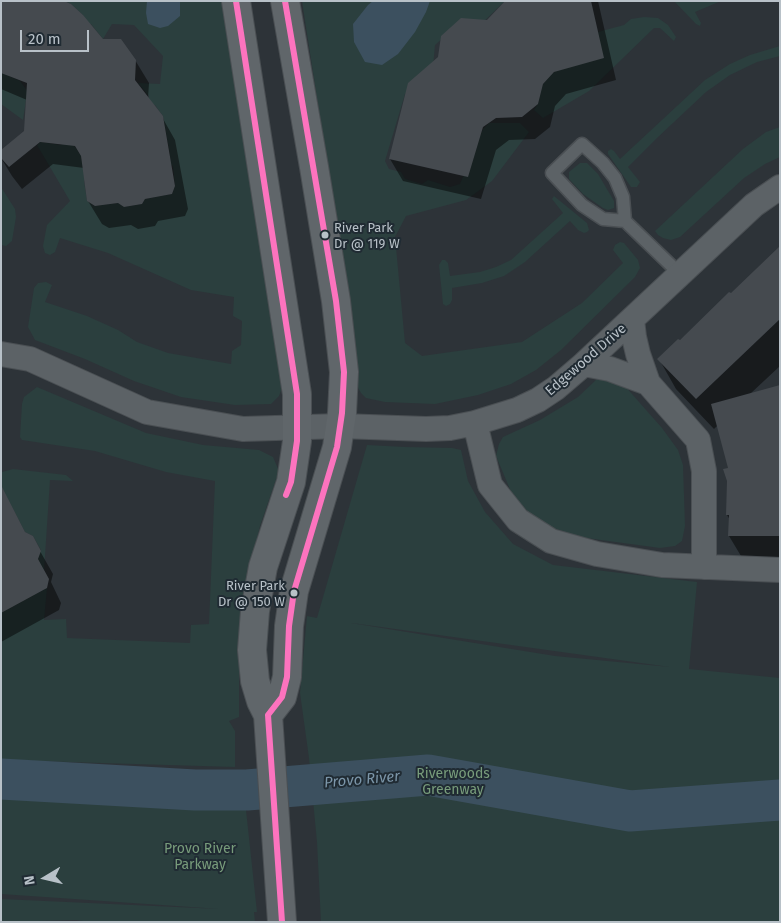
<!DOCTYPE html>
<html>
<head>
<meta charset="utf-8">
<style>
  body { margin:0 }
  #map { position:relative; width:781px; height:923px; overflow:hidden; background:#2d3338; font-family:"Fira Sans",sans-serif }
  canvas { display:block }
  .frame { position:absolute; inset:0; border:2px solid #b8c1c8; pointer-events:none }
  .north { position:absolute; left:20px; top:853px; width:50px; height:50px; -webkit-text-stroke:4px #202b33; paint-order:stroke; rotate:261deg; font-size:14px; font-weight:700; line-height:20px; text-align:center; color:#b8c1c8 }
  .north::after { content:''; display:block; margin:auto; width:18px; height:22px; background:#b8c1c8; clip-path:polygon(50% 0,100% 100%,50% 72%,0 100%) }
  .scale { position:absolute; left:20px; top:30px; width:69px; height:22px; box-sizing:border-box; border:2px solid #b8c1c8; border-top:0; padding-left:6px; font-size:15px; line-height:18px; white-space:nowrap; color:#b8c1c8; -webkit-text-stroke:4px #202b33; paint-order:stroke }
</style>
</head>
<body>
<div id="map">
<canvas width="781" height="923"></canvas>
<div class="frame"></div>
<div class="north">N</div>
<div class="scale">20 m</div>
</div>
<script>
const ctx = document.querySelector('canvas').getContext('2d');
ctx.lineJoin = 'round';
function paint(path, color) { ctx.fillStyle = color; ctx.fill(path, 'evenodd'); }
const shape = rows => new Path2D(rows.map(r => 'M' + r).join(''));
function trace(path, color, width, dash) { ctx.strokeStyle = color; ctx.lineWidth = width; ctx.lineCap = dash ? 'butt' : 'round'; ctx.setLineDash(dash || []); ctx.stroke(path); }
function write(font, color, halo, rows, align = 'center') {
  ctx.font = font + ' "Fira Sans",sans-serif'; ctx.lineWidth = 4; ctx.setLineDash([]); ctx.textBaseline = 'middle'; ctx.strokeStyle = halo; ctx.fillStyle = color; for (const [text, x, y, turn = 0] of rows) {
    ctx.save(); ctx.translate(x, y); ctx.rotate((+turn || 0) * Math.PI / 180); ctx.textAlign = isNaN(turn) ? turn : align; if (halo) ctx.strokeText(text, 0, 0); ctx.fillText(text, 0, 0); ctx.restore();
  }
}
paint(shape([
  [65,1,224,1,283,385,279,396,271,404,235,405,181,397,134,381,85,359,35,340,28,327,34,288,38,283,46,282,52,285,45,302,87,316,118,330,137,342,168,353,231,364,232,351,241,345,242,321,233,316,234,297,191,290,108,253,60,238,55,252,50,255,45,253,43,246,47,225,70,201,37,145,40,142,61,145,69,138,81,156,83,169,90,175,84,181,87,201,95,206,118,203,124,207,142,204,145,199,172,194,175,186,173,166,165,162,170,154,163,116,155,105,147,104,149,96,138,83,160,84,163,56,134,25,112,24,103,39,91,24,82,25,83,15,71,4],
  [302,1,505,1,478,27,455,27,435,45,433,67,405,94,385,161,389,169,401,172,405,179,422,184,428,180,450,187,460,184,483,129,489,123,520,123,529,132,492,181,466,200,406,216,395,237,405,343,422,356,522,342,582,303,623,263,613,250,615,245,620,242,624,243,638,260,640,268,635,277,561,350,536,370,511,384,478,395,435,404,385,402,366,398,361,393,356,384,350,311],
  [674,1,721,1,695,12,701,23,700,26,696,24],
  [644,17,658,18,668,25,676,37,674,41,660,28,654,28,589,91,543,118,534,110,538,104,543,84,554,72,598,32,624,25,631,19],
  [780,46,780,56,757,62,730,75,706,92,657,138,628,167,640,182,637,187,631,187,608,154,608,151,611,149,614,151,620,159,705,80,730,64,750,55],
  [1,67,7,75,20,81,31,96,26,100,23,120,1,104],
  [780,127,780,157,765,164,744,178,680,237,671,240,663,238,658,235,655,231,743,149,766,132],
  [580,163,587,163,598,174,614,201,614,208,608,210,603,208,583,194,569,179,569,172],
  [1,187,15,209,16,217,12,241,6,246,1,245],
  [554,196,587,223,589,230,587,232,584,233,578,230,570,221,525,262,504,276,482,283,452,288,452,300,450,304,446,306,443,304,439,265,442,260,445,260,448,263,450,276,480,272,496,267,511,260,563,213,552,199],
  [606,378,624,385,662,428,678,450,683,465,685,526,682,541,675,546,660,548,579,537,537,522,512,494,496,456,499,444,503,437,540,420,578,397,597,379],
  [37,387,146,433,203,445,259,450,273,457,279,471,260,526,246,587,239,652,239,717,229,721,235,731,235,767,1,760,1,613,47,588,44,620,66,619,67,638,190,643,191,625,209,624,215,481,166,472,95,451,22,440,20,437,22,404,24,397],
  [367,445,405,447,452,448,461,450,468,481,485,512,513,544,553,565,697,582,689,669,780,678,780,922,321,922,317,842,309,758,300,693,307,616,317,618],
  [351,623,352,623,670,667,555,656],
  [13,469,66,475,73,481,50,480,44,571,38,559,41,550,33,536,25,532,1,486,2,472],
  [1,797,246,810,257,912,254,912,255,922,90,922,76,920,1,922,1,899,220,909,1,894]
]), '#2b3f3e');
paint(shape([
  [147,1,180,1,180,16,168,26,160,28,148,24,146,13],
  [373,1,430,1,426,12,415,32,398,54,382,65,365,62,354,42,353,24,368,5]
]), '#3c505f');
paint(shape([
  [1,1,102,40,135,60,149,83,148,98,162,117,175,140,188,209,185,216,158,221,155,226,138,229,131,225,109,228,102,224,88,201,84,168,53,164,22,189,12,176,1,158,25,132,27,100,1,89],
  [507,1,598,1,616,80,566,94,555,106,550,127,535,139,509,140,496,150,481,199,403,181,390,159,488,21],
  [780,248,780,366,750,394,780,392,780,566,747,566,729,536,730,520,727,515,731,473,718,425,714,429,676,389,659,359,731,295],
  [1,512,26,534,32,537,53,574,51,582,61,603,59,610,1,642]
]), '#0007');
trace(shape([
  [1,779,195,790,247,790,428,775,630,811,780,800]
]), '#3c505f', 41);
paint(shape([
  [1,1,64,1,71,4,83,15,103,39,121,39,136,60,135,80,163,116,175,186,172,194,145,199,142,204,124,207,118,203,95,206,87,201,81,156,75,146,40,142,9,167,1,158,1,150,24,131,27,83,1,73],
  [505,1,591,1,604,58,554,72,543,84,538,104,522,117,496,118,483,127,468,177,389,159,408,83,438,57,441,36,461,18,487,20],
  [780,246,780,319,696,399,657,359,678,339,680,340,729,292,731,293],
  [780,385,780,536,728,536,729,515,726,515,727,481,723,469,728,468,711,404],
  [1,485,25,532,33,536,41,551,38,559,49,579,47,588,1,613]
]), '#454a4f');
const lane = shape([
  [625,221,623,197,615,178,603,163,582,144,552,173,582,205,603,219,625,221,680,274]
]);
const street = shape([
  [632,320,634,337,638,354,648,383,698,440,704,471,704,567],
  [1,354,30,359,147,412,243,429,341,426,426,429,450,428,475,423,517,410,538,400,556,388,584,364,754,205,780,187],
  [584,364,610,369,648,383],
  [475,423,490,485,518,520,551,541,597,554,662,565,780,570]
]);
const secondary = shape([
  [236,1,297,394,297,441,291,482,263,567,255,611,252,650,255,681,261,701,268,715,282,922],
  [268,715,282,697,287,677,289,626,294,591,337,447,342,413,344,372,336,301,314,167,285,1]
]);
trace(lane, '#4a4f53', 15);
trace(street, '#4a4f53', 26);
trace(secondary, '#4a4f53', 30);
trace(lane, '#5c6266', 12);
trace(street, '#5c6266', 24);
trace(secondary, '#60666a', 28);
trace(shape([
  [236,1,297,394,297,441,291,482,286,495],
  [282,922,268,715,282,697,287,677,289,626,294,591,337,447,342,413,344,372,336,301,285,1]
]), '#fc73be', 6);
for (const [x, y, r, color] of [
  [325,235,4.5,"#b8c1c8"],
  [294,593,4.5,"#b8c1c8"]
]) { const dot = new Path2D(); dot.arc(x, y, r, 0, 2 * Math.PI); ctx.fillStyle = color; ctx.fill(dot); trace(dot, '#202b33', 2); }
write('13px', '#b8c1c8', '#202b33', [
  ["River Park",334,228],
  ["Dr @ 119 W",334,244],
  ["River Park",285,586,"right"],
  ["Dr @ 150 W",285,602,"right"]
], 'left');
write('14px', '#b8c1c8', '#202b33', [
  ["Edgewood Drive",586,360,-41]
]);
write('14px', '#789c7b', '#202b33', [
  ["Riverwoods",453,774],
  ["Greenway",453,790],
  ["Provo River",200,849],
  ["Parkway",200,865]
]);
write('italic 15px', '#7c96a9', '#202b33', [
  ["Provo River",362,780,-5]
]);
</script>
</body>
</html>
